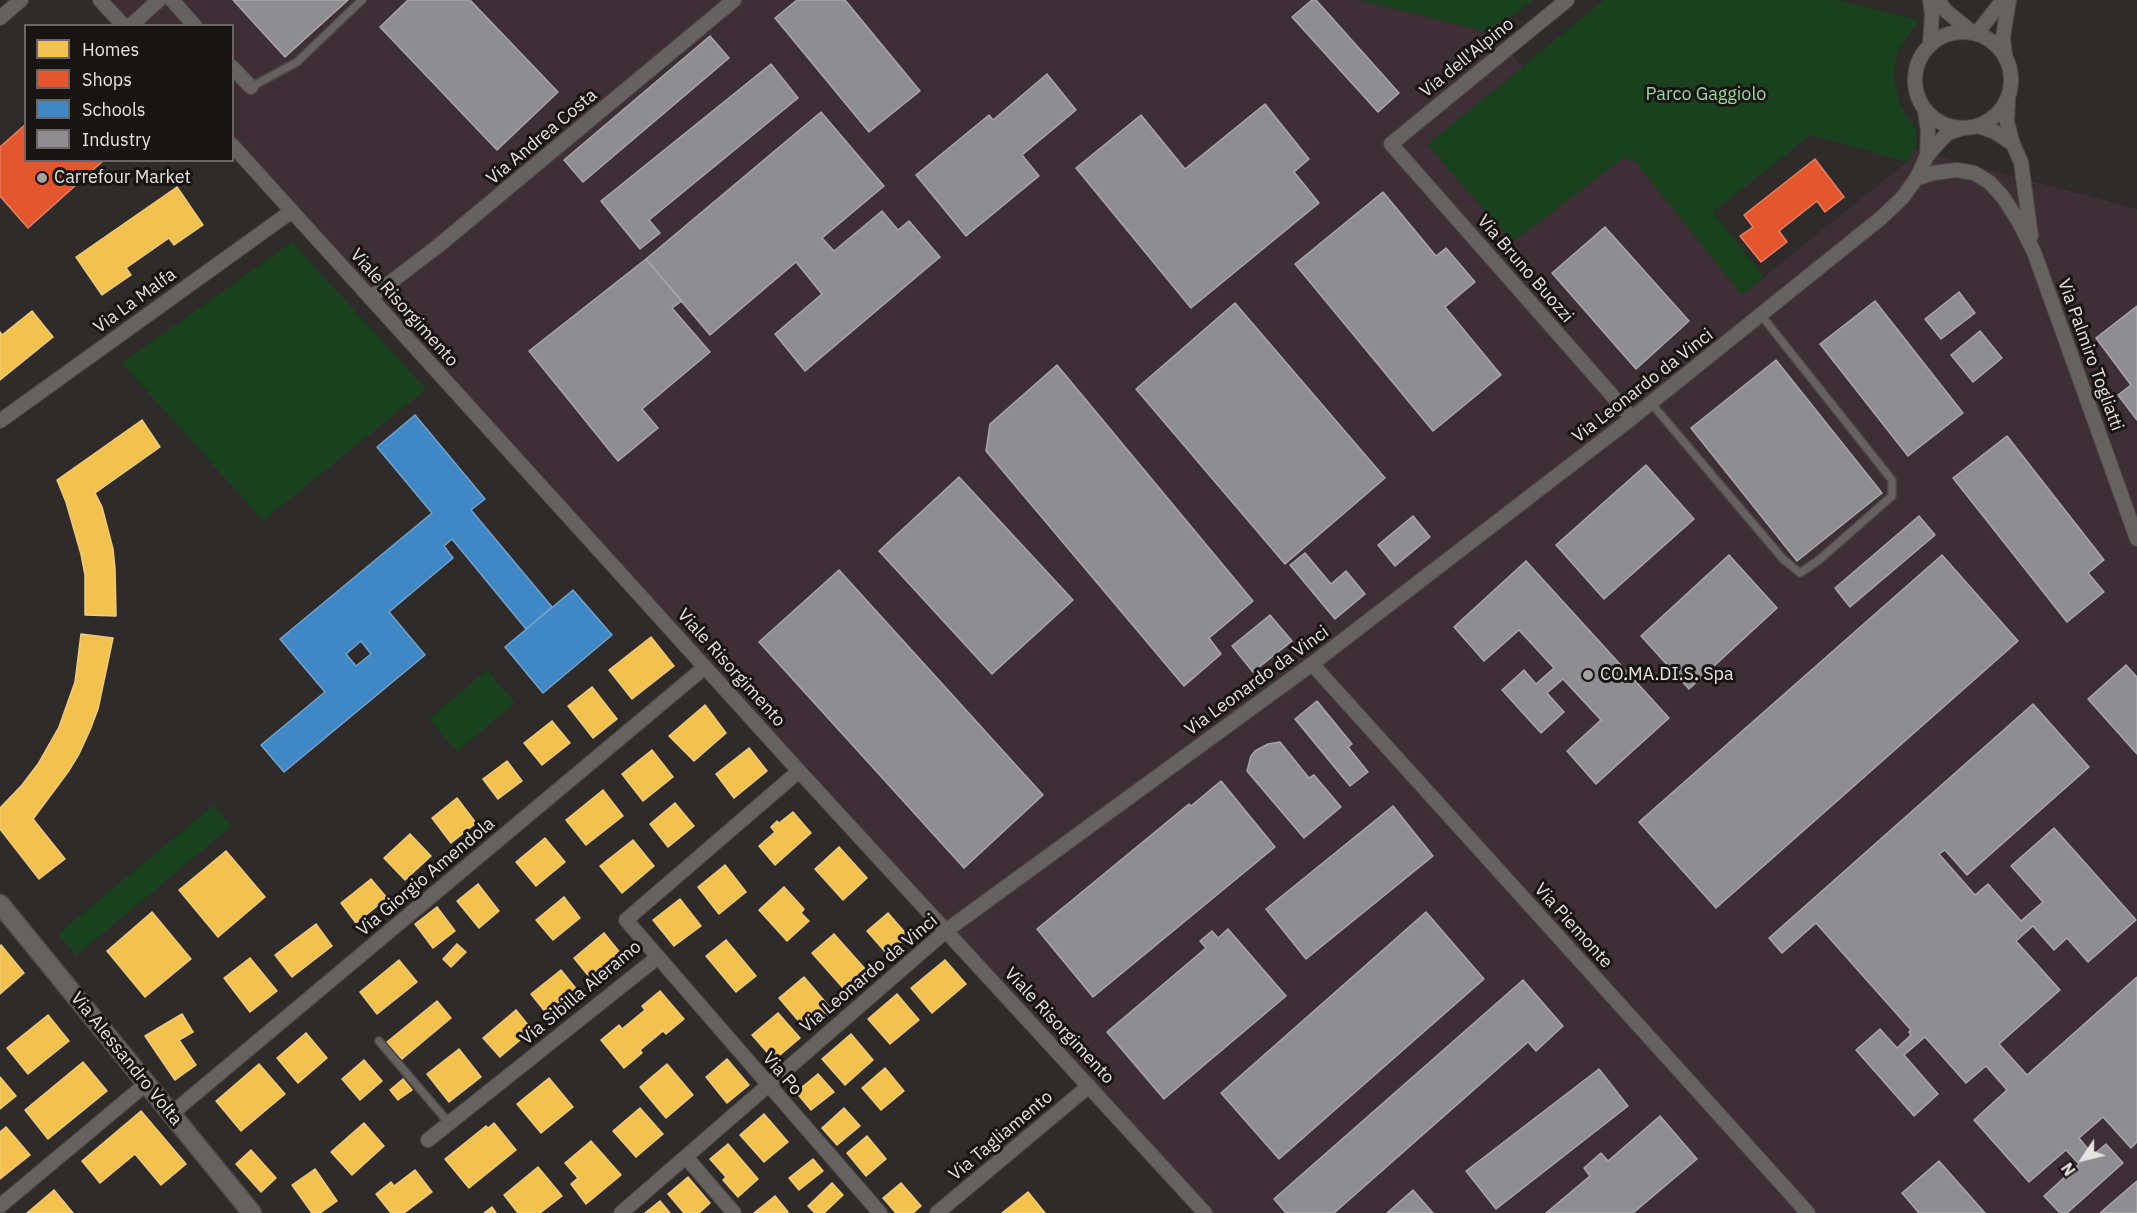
<!DOCTYPE html>
<html>
<head>
<meta charset="utf-8">
<style>
  body { margin:0 }
  #map { position:relative; width:2137px; height:1213px; overflow:hidden; background:#2f2b2a; font-family:"IBM Plex Sans",sans-serif }
  canvas { display:block }
  .legend { position:absolute; left:24px; top:24px; width:210px; height:138px; box-sizing:border-box; background:#181412; border:2px solid #6b6664; margin:0; padding:8px 10px; list-style:none; font-size:18px; color:#e8e2e0 }
  .legend li { display:flex; align-items:center; gap:12px; height:30px }
  .legend b { width:30px; border:2px solid #6b6664 }
  .north { position:absolute; left:2053px; top:1129px; width:60px; height:60px; -webkit-text-stroke:4px #181412; paint-order:stroke; rotate:235deg; font-size:16px; font-weight:700; line-height:24px; text-align:center; color:#e8e2e0 }
  .north::after { content:''; display:block; margin:auto; width:21px; height:27px; background:#e8e2e0; clip-path:polygon(50% 0,100% 100%,50% 72%,0 100%) }
</style>
</head>
<body>
<div id="map">
<canvas width="2137" height="1213"></canvas>
<ul class="legend">
<li><b style="height:16px;background:#f2c14e"></b>Homes</li>
<li><b style="height:16px;background:#e4572e"></b>Shops</li>
<li><b style="height:16px;background:#3f88c5"></b>Schools</li>
<li><b style="height:16px;background:#8d8d92"></b>Industry</li>
</ul>
<div class="north">N</div>
</div>
<script>
const ctx = document.querySelector('canvas').getContext('2d');
ctx.lineJoin = 'round';
function paint(path, color) { ctx.fillStyle = color; ctx.fill(path, 'evenodd'); }
const shape = rows => new Path2D(rows.map(r => 'M' + r).join(''));
function trace(path, color, width, dash) { ctx.strokeStyle = color; ctx.lineWidth = width; ctx.lineCap = dash ? 'butt' : 'round'; ctx.setLineDash(dash || []); ctx.stroke(path); }
function write(font, color, halo, rows, align = 'center') {
  ctx.font = font + ' "IBM Plex Sans",sans-serif'; ctx.lineWidth = 6; ctx.setLineDash([]); ctx.textBaseline = 'middle'; ctx.strokeStyle = halo; ctx.fillStyle = color; for (const [text, x, y, turn = 0] of rows) {
    ctx.save(); ctx.translate(x, y); ctx.rotate((+turn || 0) * Math.PI / 180); ctx.textAlign = isNaN(turn) ? turn : align; if (halo) ctx.strokeText(text, 0, 0); ctx.fillText(text, 0, 0); ctx.restore();
  }
}
paint(shape([
  [106,0,1361,0,1492,33,1523,67,1427,145,1513,242,1622,159,1634,160,1742,295,1907,162,1914,150,2137,209,2137,1213,1213,1213,233,139,232,26,129,25]
]), '#3e2e35');
paint(shape([
  [1359,0,1533,0,1492,33],
  [1604,0,1838,0,1919,20,1898,51,1895,63,1894,79,1899,101,1905,114,1916,128,1917,141,1914,150,1908,162,1811,135,1713,212,1764,277,1742,295,1634,160,1622,159,1513,242,1427,145],
  [292,242,426,389,263,521,122,363],
  [487,670,515,703,457,752,429,719],
  [214,805,232,826,76,956,58,934]
]), '#1a411d');
const homes = shape([
  [177,187,203,225,174,245,169,238,126,268,131,275,102,295,76,257,177,187],
  [32,311,53,337,0,380,0,332,2,335,32,311],
  [142,420,160,447,95,493,102,507,113,549,115,569,116,616,85,615,85,575,81,554,66,502,57,480,142,420],
  [81,634,113,638,98,709,90,730,79,754,68,772,33,819,65,859,39,879,0,829,0,808,22,785,38,764,59,727,75,682,81,634],
  [651,637,674,666,632,699,609,670,651,637],
  [592,687,617,719,593,738,568,706,592,687],
  [705,705,726,733,694,761,669,736,705,705],
  [552,721,570,743,542,765,524,743,552,721],
  [749,748,767,771,734,798,716,774,749,748],
  [652,750,673,777,643,801,622,774,652,750],
  [507,761,522,781,498,799,483,779,507,761],
  [603,790,623,816,586,845,566,820,603,790],
  [457,798,476,823,451,843,432,818,457,798],
  [675,803,694,826,668,847,650,824,675,803],
  [793,812,811,833,775,865,759,846,775,832,771,827,777,821,779,823,793,812],
  [410,834,431,856,405,880,384,858,410,834],
  [545,838,565,862,536,886,516,862,545,838],
  [633,840,654,866,622,893,600,866,633,840],
  [839,847,867,878,843,900,815,869,839,847],
  [226,851,265,897,218,937,179,890,226,851],
  [725,865,746,892,719,914,698,887,725,865],
  [371,879,387,898,356,923,341,903,371,879],
  [478,884,499,911,479,928,457,901,478,884],
  [784,887,804,909,801,913,809,921,787,941,759,910,784,887],
  [564,897,580,918,553,940,536,920,564,897],
  [680,899,701,926,674,946,653,920,680,899],
  [437,907,455,931,433,948,415,924,437,907],
  [152,912,191,959,145,997,107,951,152,912],
  [888,913,908,936,887,954,867,931,888,913],
  [316,924,332,946,292,977,275,955,316,924],
  [604,933,621,954,591,979,574,958,604,933],
  [834,934,866,970,844,989,812,953,834,934],
  [726,940,756,976,736,992,706,956,726,940],
  [457,944,466,952,451,967,443,959,457,944],
  [1,945,24,973,0,994,0,946,1,945],
  [250,958,277,991,250,1012,224,978,250,958],
  [399,960,417,982,377,1014,360,992,399,960],
  [945,960,966,984,932,1013,911,988,945,960],
  [561,970,577,990,547,1014,531,994,561,970],
  [804,977,833,1011,808,1032,779,998,804,977],
  [660,991,684,1019,666,1034,663,1031,640,1050,642,1053,624,1068,601,1040,619,1025,622,1029,645,1010,642,1006,660,991],
  [897,994,919,1020,890,1044,868,1019,897,994],
  [437,1001,451,1018,402,1059,387,1042,437,1001],
  [516,1010,532,1030,500,1057,483,1038,516,1010],
  [778,1013,800,1038,774,1060,752,1035,778,1013],
  [182,1014,193,1032,179,1040,196,1065,175,1080,145,1036,182,1014],
  [48,1015,69,1041,28,1074,7,1048,48,1015],
  [306,1033,327,1058,298,1083,277,1058,306,1033],
  [851,1034,873,1060,845,1085,822,1059,851,1034],
  [459,1049,481,1077,449,1102,427,1074,459,1049],
  [727,1059,749,1085,727,1103,706,1077,727,1059],
  [364,1060,382,1081,360,1100,342,1079,364,1060],
  [83,1062,107,1091,48,1139,25,1110,83,1062],
  [259,1064,285,1094,241,1131,216,1101,259,1064],
  [667,1064,693,1095,666,1118,640,1087,667,1064],
  [885,1068,904,1091,881,1110,862,1088,885,1068],
  [818,1074,834,1092,811,1110,796,1092,818,1074],
  [0,1077,16,1096,0,1109,0,1077],
  [549,1078,573,1107,541,1133,517,1104,549,1078],
  [403,1079,412,1090,398,1100,390,1090,403,1079],
  [640,1108,663,1134,636,1157,613,1131,640,1108],
  [844,1108,860,1126,837,1145,822,1128,844,1108],
  [141,1111,186,1164,161,1185,135,1154,100,1183,82,1161,141,1111],
  [764,1114,788,1142,764,1162,740,1135,764,1114],
  [364,1123,384,1146,352,1175,331,1152,364,1123],
  [494,1123,516,1150,469,1188,445,1159,486,1126,488,1128,494,1123],
  [6,1127,30,1155,0,1179,0,1132,6,1127],
  [867,1136,886,1159,866,1176,847,1153,867,1136],
  [591,1141,621,1175,586,1204,571,1184,578,1178,565,1163,591,1141],
  [728,1144,758,1179,738,1197,723,1180,726,1177,710,1159,728,1144],
  [251,1150,276,1178,261,1192,236,1164,251,1150],
  [813,1159,823,1171,799,1190,789,1178,813,1159],
  [538,1167,562,1196,540,1213,518,1213,504,1195,538,1167],
  [315,1169,337,1201,320,1213,312,1213,292,1185,315,1169],
  [415,1170,432,1192,404,1213,391,1213,376,1194,391,1182,394,1186,415,1170],
  [688,1177,710,1203,699,1213,684,1213,668,1194,688,1177],
  [832,1183,843,1195,824,1213,815,1213,808,1206,832,1183],
  [901,1183,921,1206,913,1213,896,1213,883,1198,901,1183],
  [54,1190,73,1213,27,1213,54,1190],
  [1028,1192,1045,1213,1002,1213,1028,1192],
  [775,1196,788,1212,786,1213,754,1213,775,1196],
  [660,1201,670,1213,645,1213,660,1201],
  [492,1207,496,1213,484,1213,492,1207]
]);
paint(homes, '#f2c14e');
trace(homes, '#efcb7a', 1.5);
const shops = shape([
  [26,124,26,160,104,160,28,228,0,196,0,147,26,124],
  [1815,159,1844,197,1825,212,1817,201,1779,231,1787,242,1761,262,1740,236,1753,227,1744,215,1815,159]
]);
paint(shops, '#e4572e');
trace(shops, '#e58163', 1.5);
const schools = shape([
  [415,415,485,499,471,510,552,607,526,629,452,539,444,546,453,558,389,612,425,655,284,772,261,745,325,692,280,639,432,513,377,447,415,415],
  [361,641,371,654,356,666,346,654,361,641],
  [573,590,612,635,543,693,505,647,573,590]
]);
paint(schools, '#3f88c5');
trace(schools, '#72a3cd', 1.5);
const industry = shape([
  [233,0,348,0,285,57,233,0],
  [408,0,470,0,558,92,497,150,380,27,408,0],
  [797,0,845,0,920,91,869,132,775,18,797,0],
  [1312,0,1316,0,1399,93,1378,112,1292,17,1312,0],
  [710,36,729,58,583,182,564,160,710,36],
  [771,64,798,98,649,220,660,233,640,249,601,201,771,64],
  [1047,74,1076,110,1022,155,1039,176,966,236,916,175,989,115,993,120,1047,74],
  [1265,104,1309,159,1294,172,1319,203,1191,308,1076,168,1141,115,1185,169,1265,104],
  [821,112,884,186,822,238,834,251,882,211,898,230,909,221,940,257,805,371,775,334,822,294,796,262,710,335,646,259,821,112],
  [1383,192,1436,256,1446,248,1475,282,1445,307,1501,375,1433,431,1295,264,1383,192],
  [1605,227,1689,321,1636,369,1552,273,1605,227],
  [646,259,682,301,672,308,710,352,642,409,658,428,618,461,529,351,646,259],
  [1959,292,1975,313,1941,339,1925,319,1959,292],
  [1875,301,1963,413,1908,456,1820,344,1875,301],
  [1235,303,1385,478,1285,564,1136,389,1235,303],
  [2137,306,2137,420,2118,395,2131,385,2096,338,2137,306],
  [1980,331,2002,358,1973,382,1951,355,1980,331],
  [1776,360,1882,493,1797,561,1691,428,1776,360],
  [1057,365,1253,601,1209,638,1221,654,1184,686,986,451,990,424,1057,365],
  [2007,436,2104,560,2088,573,2104,592,2067,622,1953,478,2007,436],
  [1646,465,1694,519,1604,599,1556,545,1646,465],
  [959,477,1073,600,992,674,879,551,959,477],
  [1413,516,1430,537,1395,566,1378,545,1413,516],
  [1919,516,1935,535,1850,607,1835,588,1919,516],
  [1305,553,1331,584,1346,571,1365,594,1335,619,1290,565,1305,553],
  [1729,555,1777,608,1689,689,1641,636,1729,555],
  [1942,555,2018,641,1716,908,1639,822,1942,555],
  [1526,561,1669,718,1596,784,1567,751,1601,720,1563,679,1547,693,1564,712,1541,733,1502,690,1524,670,1536,684,1554,668,1519,630,1484,661,1454,627,1526,561],
  [839,570,1043,795,964,868,759,642,839,570],
  [1270,615,1292,641,1253,672,1232,646,1270,615],
  [2126,665,2137,677,2137,754,2088,699,2126,665],
  [1317,701,1352,744,1348,747,1368,772,1350,786,1295,719,1317,701],
  [2033,704,2089,767,1967,875,1945,850,1939,854,1975,895,1988,884,2021,921,2043,902,2011,866,2054,828,2136,920,2088,962,2067,938,2054,950,2033,926,2016,941,2060,990,1999,1044,2027,1075,2137,977,2137,1142,2131,1148,2103,1117,2079,1138,2093,1155,2106,1144,2123,1163,2067,1213,2060,1213,2044,1196,2079,1164,2066,1150,2029,1182,1974,1120,2007,1090,1986,1066,1966,1083,1925,1037,1904,1055,1938,1094,1914,1116,1856,1050,1880,1029,1897,1048,1911,1035,1909,1032,1911,1030,1816,923,1782,953,1769,938,2033,704],
  [1280,742,1309,778,1314,775,1341,807,1304,838,1247,771,1251,756,1255,751,1268,744,1280,742],
  [1221,781,1275,847,1093,997,1037,929,1189,804,1191,806,1221,781],
  [1393,806,1433,856,1306,959,1266,909,1393,806],
  [1426,912,1484,979,1279,1159,1221,1093,1426,912],
  [1228,929,1286,996,1164,1099,1107,1032,1206,948,1200,941,1212,931,1218,938,1228,929],
  [1523,980,1563,1026,1536,1051,1528,1042,1334,1213,1286,1213,1274,1199,1523,980],
  [1599,1069,1628,1106,1496,1209,1466,1171,1599,1069],
  [1660,1116,1697,1159,1633,1213,1546,1213,1590,1176,1584,1168,1601,1153,1608,1161,1660,1116],
  [1939,1161,1985,1213,1919,1213,1902,1193,1939,1161],
  [2137,1181,2137,1213,2100,1213,2137,1181],
  [1413,1190,1433,1213,1387,1213,1413,1190]
]);
paint(industry, '#8d8d92');
trace(industry, '#a8a6a9', 1.5);
const service = shape([
  [251,87,297,62,362,0],
  [1651,403,1783,559,1800,573,1819,560,1892,496,1892,480,1761,315],
  [379,1041,449,1123]
]);
const minor = shape([
  [100,0,124,26],
  [172,0,195,26],
  [1567,0,1391,144,1632,418],
  [1930,0,1932,14,1930,45],
  [1938,0,1946,11,1973,33],
  [0,18,21,0],
  [130,26,159,0],
  '1915 80a48 48 0 1 1 96 0a48 48 0 1 1-96 0Z',
  [1977,33,2003,0],
  [2005,55,2003,37,2009,0],
  [232,67,251,87],
  [2008,100,2007,122,2013,144,2021,162,2031,236],
  [1925,110,1928,132,1927,156],
  [1978,126,1995,132,2013,144],
  [232,145,799,771,1205,1213],
  [1916,179,1933,173,1957,170,1974,173,1989,182,2003,197,2019,222,2034,252,2137,539],
  [370,298,438,246,734,0],
  [0,421,292,211],
  [1312,664,1808,1213],
  [799,771,626,920,880,1213],
  [171,1114,705,667],
  [428,1140,658,957],
  [686,1157,734,1213],
  [0,1206,146,1084],
  [621,1213,947,930,1312,664,1632,418,1881,218,1903,197,1916,179,1927,156,1939,142,1948,133,1963,128],
  [937,1213,1089,1086]
]);
const tertiary = shape([
  [0,904,252,1213]
]);
trace(service, '#4e4948', 10);
trace(minor, '#4e4948', 16);
trace(tertiary, '#4e4948', 21);
trace(service, '#656260', 7);
trace(minor, '#656260', 14);
trace(tertiary, '#656260', 18);
for (const [x, y, r, color] of [
  [42,178,6,"#a7a2a0"],
  [1588,675,6,"#a7a2a0"]
]) { const dot = new Path2D(); dot.arc(x, y, r, 0, 2 * Math.PI); ctx.fillStyle = color; ctx.fill(dot); trace(dot, '#181412', 2); }
write('18px', '#e8e2e0', '#181412', [
  ["Via dell'Alpino",1467,58,-39],
  ["Via Andrea Costa",542,137,-40],
  ["Via Bruno Buozzi",1525,269,49],
  ["Via La Malfa",135,301,-36],
  ["Viale Risorgimento",404,308,48],
  ["Via Palmiro Togliatti",2090,355,70],
  ["Via Leonardo da Vinci",1643,386,-38],
  ["Viale Risorgimento",731,668,48],
  ["Via Leonardo da Vinci",1257,681,-36],
  ["Via Giorgio Amendola",426,877,-40],
  ["Via Piemonte",1573,926,48],
  ["Via Leonardo da Vinci",869,974,-40],
  ["Via Sibilla Aleramo",581,993,-40],
  ["Viale Risorgimento",1059,1026,47],
  ["Via Alessandro Volta",126,1059,51],
  ["Via Po",782,1074,49],
  ["Via Tagliamento",1001,1136,-40]
]);
write('18px', '#95dc97', '#181412', [
  ["Parco Gaggiolo",1706,95]
]);
write('18px', '#e8e2e0', '#181412', [
  ["Carrefour Market",54,178],
  ["CO.MA.DI.S. Spa",1600,675]
], 'left');
</script>
</body>
</html>
